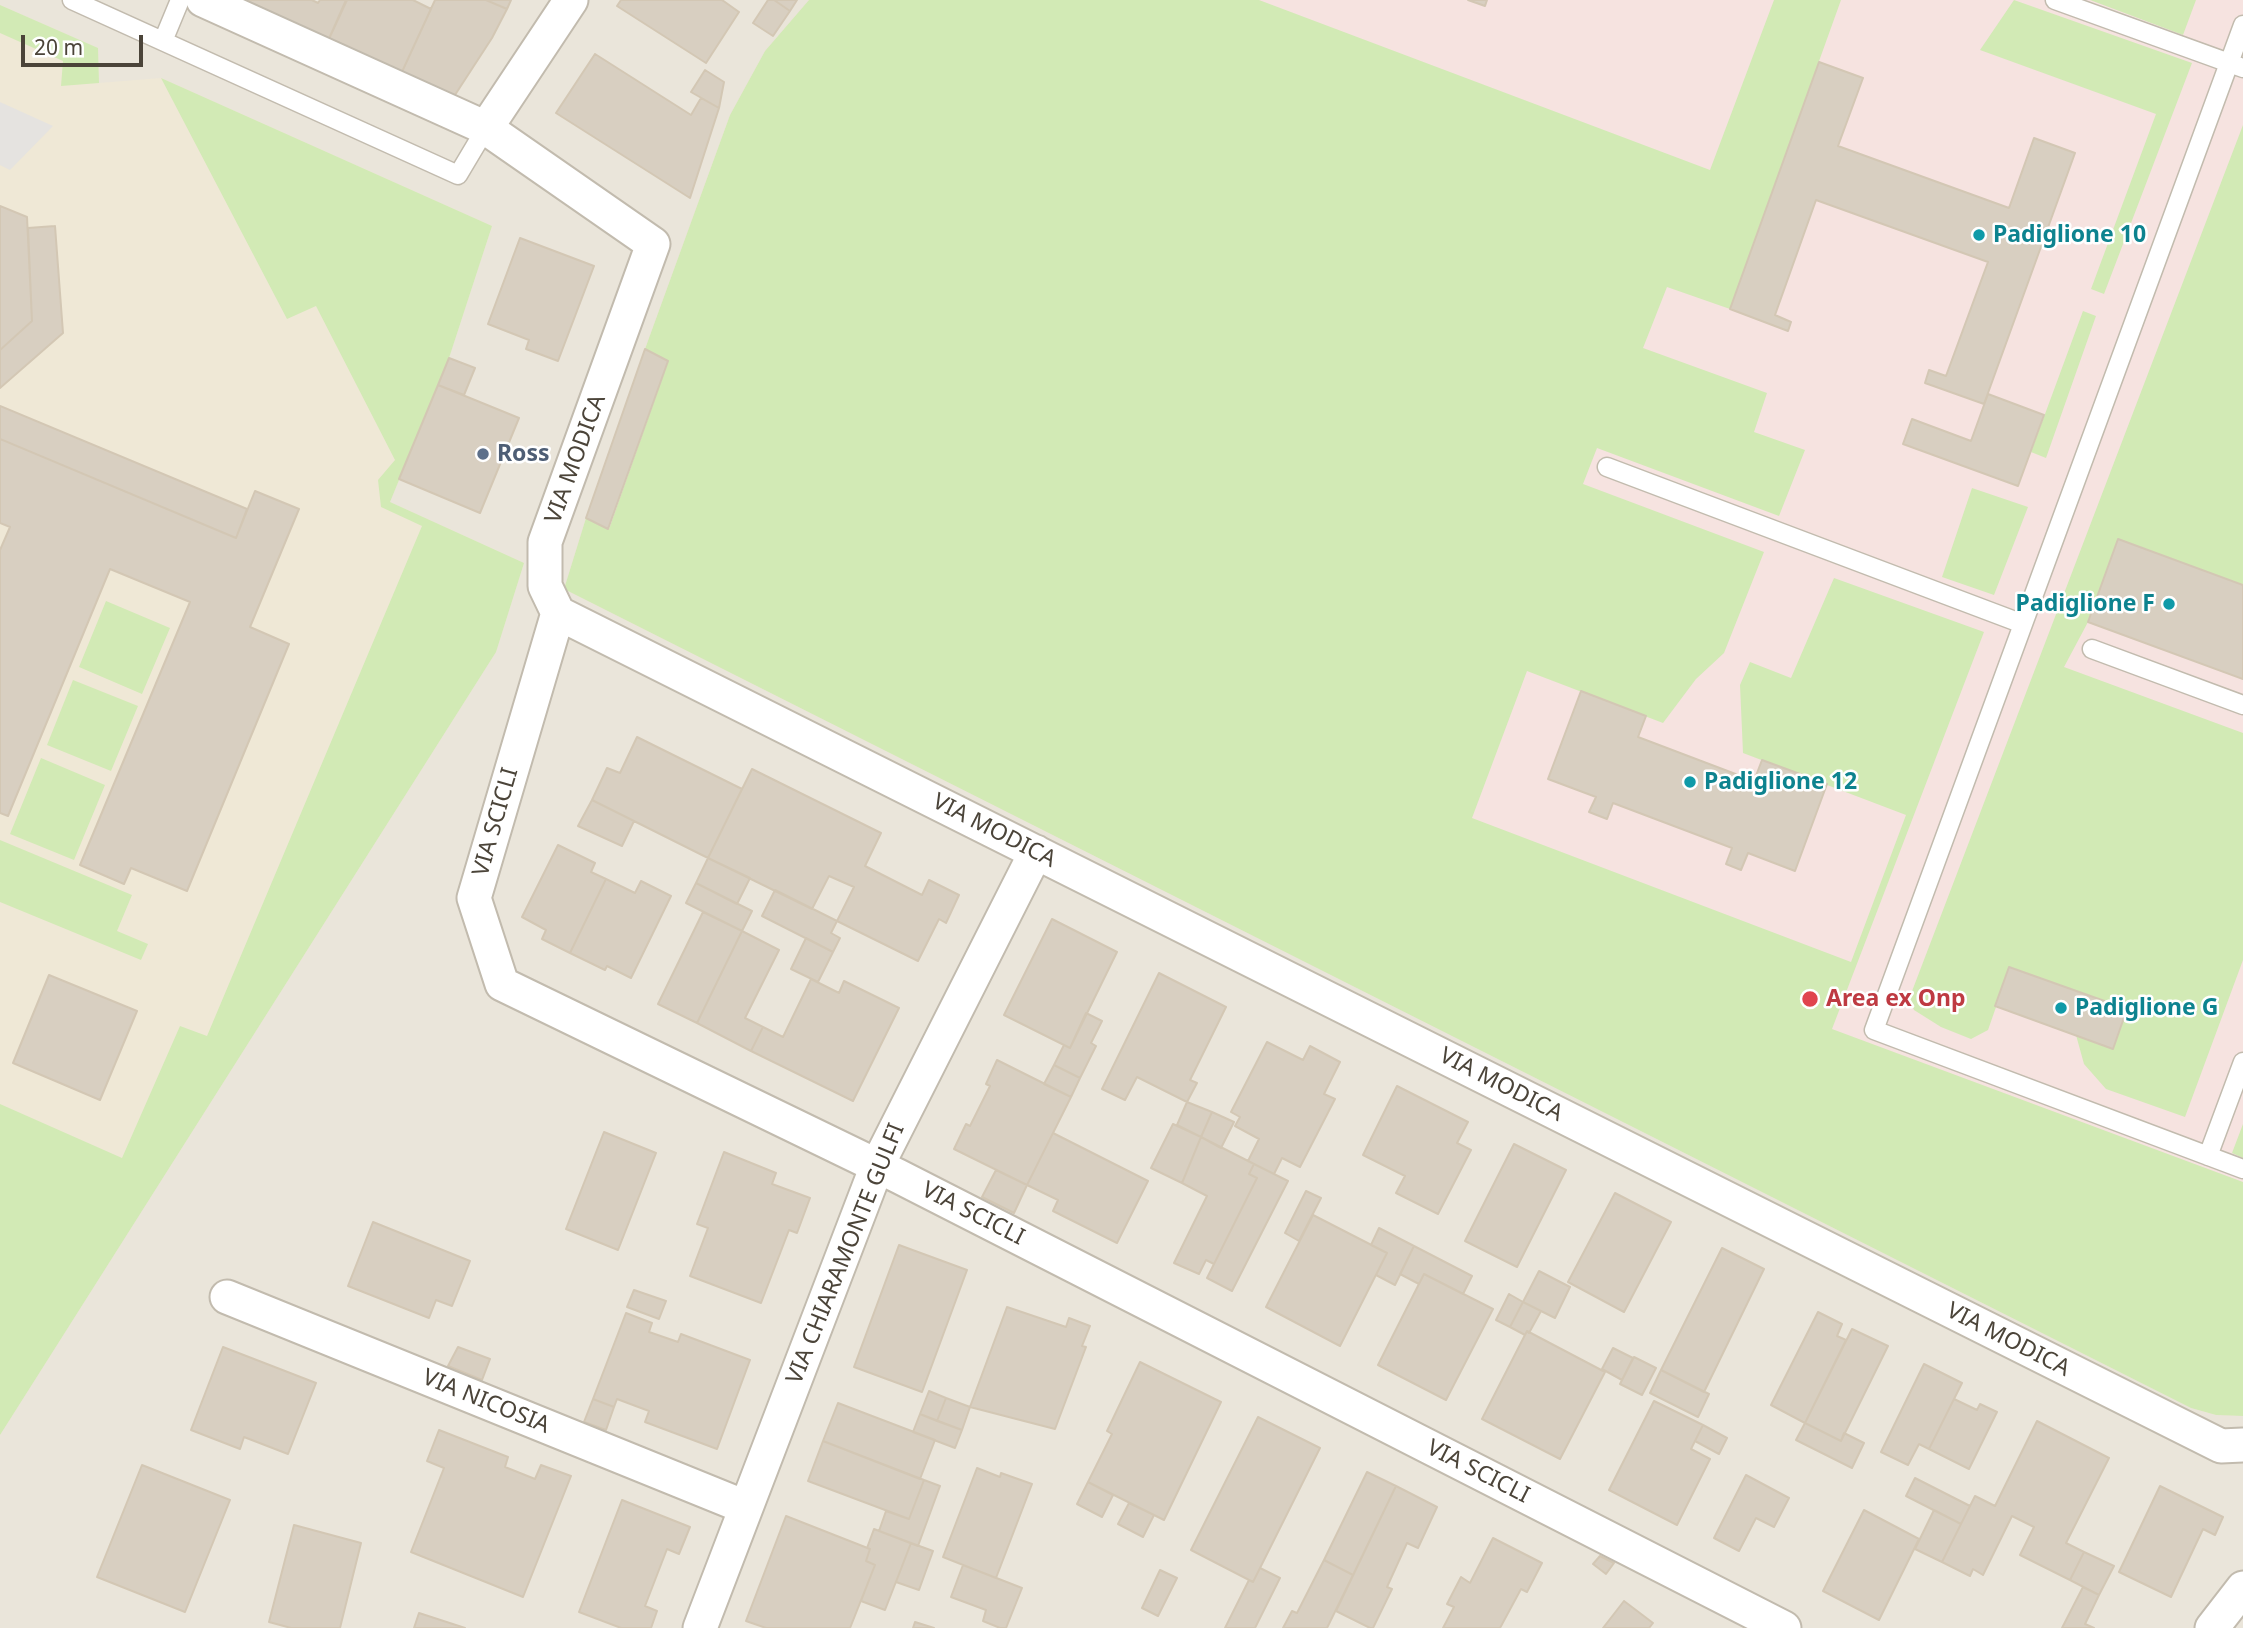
<!DOCTYPE html>
<html>
<head>
<meta charset="utf-8">
<style>
  body { margin:0 }
  #map { position:relative; width:2243px; height:1628px; overflow:hidden; background:#f6f3ec; font-family:"Noto Sans",sans-serif }
  canvas { display:block }
  .scale { position:absolute; left:21px; top:35px; width:122px; height:32px; box-sizing:border-box; border:4px solid #4b4439; border-top:0; padding-left:9px; font-size:21px; line-height:24px; white-space:nowrap; color:#4b4439; -webkit-text-stroke:5px #fff; paint-order:stroke }
</style>
</head>
<body>
<div id="map">
<canvas width="2243" height="1628"></canvas>
<div class="scale">20 m</div>
</div>
<script>
const ctx = document.querySelector('canvas').getContext('2d');
ctx.lineJoin = 'round';
function paint(path, color) { ctx.fillStyle = color; ctx.fill(path, 'evenodd'); }
const shape = rows => new Path2D(rows.map(r => 'M' + r).join(''));
function trace(path, color, width, dash) { ctx.strokeStyle = color; ctx.lineWidth = width; ctx.lineCap = dash ? 'butt' : 'round'; ctx.setLineDash(dash || []); ctx.stroke(path); }
function write(font, color, halo, rows, align = 'center') {
  ctx.font = font + ' "Noto Sans",sans-serif'; ctx.lineWidth = 5; ctx.setLineDash([]); ctx.textBaseline = 'middle'; ctx.strokeStyle = halo; ctx.fillStyle = color; for (const [text, x, y, turn = 0] of rows) {
    ctx.save(); ctx.translate(x, y); ctx.rotate((+turn || 0) * Math.PI / 180); ctx.textAlign = isNaN(turn) ? turn : align; if (halo) ctx.strokeText(text, 0, 0); ctx.fillText(text, 0, 0); ctx.restore();
  }
}
paint(shape([
  [0,0,2243,0,2243,1628,0,1628]
]), '#eae5da');
paint(shape([
  [0,5,98,48,99,83,161,78,492,226,449,358,390,502,524,563,496,652,0,1435]
]), '#efe8d6');
paint(shape([
  [809,0,2243,0,2243,1416,2216,1415,2191,1408,564,589,586,518,645,349,730,115,765,51]
]), '#f6e3e0');
paint(shape([
  [809,0,1259,0,1710,170,1774,0,1841,0,1730,309,1667,287,1643,348,1767,393,1754,432,1805,450,1779,516,1597,448,1583,484,1764,552,1724,653,1696,679,1663,723,1527,671,1472,818,1851,962,1906,815,1743,753,1740,685,1750,662,1791,678,1834,578,1984,632,1832,1029,2243,1182,2243,1416,2216,1415,2191,1408,564,589,586,518,609,529,668,362,645,349,730,115,765,51],
  [2014,0,2192,63,2104,294,2091,289,2156,114,1980,50],
  [2090,0,2196,0,2183,35],
  [0,5,98,48,99,83,61,86,63,61,0,33],
  [161,78,492,226,449,358,390,502,524,563,496,652,0,1435,0,1104,122,1158,180,1026,207,1036,422,526,381,507,378,480,395,460,316,306,287,319],
  [2243,125,2243,585,2118,539,2088,622,2064,667,2243,733,2243,960,2185,1117,2106,1089,2084,1064,2076,1035,2113,1049,2127,1009,2010,967,1988,1030,1971,1039,1941,1027,1914,1010,1909,999],
  [2083,311,2096,316,2046,458,2031,452],
  [1972,488,2028,507,1994,595,1942,577],
  [106,601,170,628,142,694,79,667],
  [73,680,138,706,111,771,47,745],
  [41,758,105,785,74,860,10,834],
  [0,840,132,895,117,931,148,944,141,960,0,902],
  [2243,1124,2243,1158,2232,1153]
]), '#d2eab5');
paint(shape([
  [0,102,53,126,10,170,0,165]
]), '#e5e3e0');
const building = shape([
  [236,0,312,0,318,3,320,0,346,0,328,41,236,0],
  [347,0,413,0,431,9,401,74,328,41,347,0],
  [435,0,486,0,507,9,492,38,453,98,401,74,435,0],
  [486,0,511,0,507,9,486,0],
  [621,0,722,0,739,12,706,63,617,6,621,0],
  [768,0,774,0,790,11,773,36,753,23,768,0],
  [774,0,797,0,790,11,774,0],
  [1468,0,1487,0,1485,6,1468,0],
  [595,54,691,115,701,98,719,108,690,198,556,113,595,54],
  [1819,62,1863,78,1838,146,2009,208,2034,138,2075,153,1984,404,1925,383,1929,370,1946,376,1988,262,1816,200,1775,315,1791,322,1788,331,1730,309,1819,62],
  [705,70,724,82,719,108,691,92,705,70],
  [0,206,27,217,32,321,0,350,0,206],
  [55,226,63,333,0,388,0,350,32,321,28,228,55,226],
  [520,238,594,266,558,361,526,349,529,340,488,324,520,238],
  [645,349,668,361,608,529,586,518,645,349],
  [449,358,475,368,464,395,438,385,449,358],
  [438,385,519,418,480,513,399,479,438,385],
  [1988,394,2044,415,2018,486,1903,444,1912,419,1971,441,1988,394],
  [0,406,247,509,236,538,0,439,0,406],
  [0,439,236,538,255,491,299,509,250,627,289,644,187,891,131,868,124,884,80,865,190,602,110,569,8,816,0,813,0,550,10,527,0,523,0,439],
  [2118,539,2243,585,2243,679,2088,622,2118,539],
  [1581,691,1646,716,1638,737,1754,781,1762,760,1827,784,1795,871,1748,853,1741,870,1726,864,1732,848,1613,803,1607,819,1589,812,1596,797,1548,779,1581,691],
  [637,737,742,789,708,858,592,800,607,768,620,773,637,737],
  [752,769,881,833,865,866,922,895,929,880,959,895,946,923,939,919,918,961,837,921,854,887,829,876,812,909,708,858,752,769],
  [592,800,634,821,622,846,578,826,592,800],
  [558,845,595,863,591,872,606,879,570,953,542,939,546,930,522,917,558,845],
  [708,858,750,878,737,904,696,883,708,858],
  [606,879,635,893,641,881,671,896,631,978,607,966,605,970,570,953,606,879],
  [696,883,752,911,742,931,686,903,696,883],
  [775,890,837,921,831,933,840,938,833,952,762,916,775,890],
  [703,912,742,931,697,1023,658,1004,703,912],
  [1052,919,1117,952,1070,1048,1004,1015,1052,919],
  [742,931,779,950,745,1018,763,1027,751,1051,697,1023,742,931],
  [806,938,833,952,818,982,791,969,806,938],
  [2009,967,2127,1009,2113,1049,1995,1006,2009,967],
  [1159,973,1226,1007,1190,1080,1197,1083,1187,1102,1137,1077,1125,1100,1102,1089,1159,973],
  [49,975,137,1011,100,1100,13,1063,49,975],
  [811,979,839,993,844,981,899,1008,853,1101,751,1051,763,1027,783,1037,811,979],
  [1086,1013,1102,1021,1091,1043,1096,1046,1080,1078,1054,1065,1064,1045,1070,1048,1086,1013],
  [1267,1042,1303,1060,1310,1046,1340,1062,1324,1094,1335,1099,1300,1167,1282,1158,1274,1174,1248,1161,1259,1139,1235,1126,1240,1117,1231,1112,1267,1042],
  [997,1060,1071,1097,1027,1185,954,1149,966,1124,970,1126,990,1086,986,1084,997,1060],
  [1054,1065,1080,1078,1071,1097,1044,1084,1054,1065],
  [1397,1086,1468,1122,1457,1143,1471,1150,1438,1214,1396,1193,1405,1176,1363,1155,1397,1086],
  [1187,1102,1212,1112,1201,1137,1177,1125,1187,1102],
  [1212,1112,1234,1122,1221,1148,1201,1137,1212,1112],
  [1173,1124,1201,1137,1182,1183,1151,1168,1173,1124],
  [604,1132,656,1153,618,1250,566,1229,604,1132],
  [1053,1133,1148,1181,1117,1243,1053,1211,1058,1200,1027,1185,1053,1133],
  [1201,1137,1254,1164,1249,1174,1257,1178,1214,1264,1206,1260,1199,1274,1174,1263,1207,1196,1182,1183,1201,1137],
  [1514,1144,1566,1170,1517,1267,1465,1241,1514,1144],
  [724,1152,776,1173,772,1184,810,1198,797,1233,789,1230,761,1303,690,1276,708,1228,697,1224,724,1152],
  [1254,1164,1288,1181,1232,1291,1207,1278,1257,1178,1249,1174,1254,1164],
  [996,1170,1027,1185,1014,1213,982,1197,996,1170],
  [1306,1191,1321,1198,1299,1241,1285,1233,1306,1191],
  [1615,1193,1671,1222,1624,1312,1568,1282,1615,1193],
  [1313,1215,1387,1253,1340,1346,1266,1307,1313,1215],
  [373,1222,470,1261,452,1306,436,1300,429,1318,348,1286,373,1222],
  [1379,1228,1414,1246,1395,1285,1376,1275,1387,1253,1371,1245,1379,1228],
  [899,1245,967,1270,922,1392,854,1367,899,1245],
  [1414,1246,1472,1276,1463,1294,1424,1274,1419,1284,1400,1274,1414,1246],
  [1722,1248,1764,1269,1704,1392,1661,1370,1722,1248],
  [1539,1271,1570,1287,1555,1318,1523,1302,1539,1271],
  [1424,1274,1493,1309,1446,1400,1378,1365,1424,1274],
  [634,1290,666,1301,659,1319,627,1307,634,1290],
  [1509,1294,1523,1302,1510,1327,1496,1320,1509,1294],
  [1523,1302,1541,1311,1529,1333,1527,1331,1525,1335,1510,1327,1523,1302],
  [1007,1307,1066,1327,1069,1318,1090,1326,1082,1346,1086,1347,1055,1429,970,1407,1007,1307],
  [1818,1312,1842,1324,1837,1336,1846,1340,1805,1423,1771,1405,1818,1312],
  [626,1313,652,1323,649,1332,678,1342,681,1334,750,1360,717,1449,645,1422,649,1411,617,1399,614,1407,593,1399,626,1313],
  [1852,1329,1888,1346,1841,1441,1805,1423,1852,1329],
  [1527,1331,1605,1372,1560,1459,1482,1419,1527,1331],
  [223,1347,316,1383,288,1454,244,1437,240,1449,191,1430,223,1347],
  [458,1347,490,1359,482,1380,448,1366,458,1347],
  [1613,1348,1633,1358,1622,1380,1602,1369,1613,1348],
  [1634,1357,1656,1368,1642,1395,1620,1384,1634,1357],
  [1140,1362,1221,1402,1164,1520,1088,1482,1112,1434,1107,1431,1140,1362],
  [1924,1364,1962,1383,1929,1449,1919,1444,1908,1465,1881,1452,1924,1364],
  [1661,1370,1709,1394,1698,1417,1650,1393,1661,1370],
  [929,1391,946,1398,937,1421,920,1414,929,1391],
  [946,1398,970,1407,962,1430,937,1421,946,1398],
  [593,1399,614,1407,606,1430,584,1422,593,1399],
  [1954,1399,1977,1410,1980,1404,1997,1412,1969,1469,1929,1449,1954,1399],
  [1654,1401,1703,1425,1691,1449,1710,1459,1677,1525,1609,1490,1654,1401],
  [838,1403,935,1440,920,1479,823,1441,838,1403],
  [920,1414,962,1430,955,1448,913,1432,920,1414],
  [1258,1417,1320,1448,1253,1582,1191,1550,1258,1417],
  [2037,1421,2109,1458,2066,1543,2084,1552,2070,1580,2020,1555,2034,1527,2012,1516,1983,1575,1973,1569,1970,1576,1942,1562,1975,1496,1995,1506,2037,1421],
  [1805,1423,1841,1441,1844,1433,1864,1443,1852,1468,1796,1440,1805,1423],
  [1703,1425,1727,1438,1719,1454,1695,1441,1703,1425],
  [439,1430,508,1457,505,1467,535,1479,541,1465,571,1476,523,1597,411,1552,444,1468,427,1461,439,1430],
  [823,1441,924,1480,909,1519,808,1481,823,1441],
  [142,1465,230,1500,185,1612,97,1577,142,1465],
  [977,1468,1000,1477,1001,1473,1032,1484,996,1578,943,1557,977,1468],
  [1367,1472,1396,1486,1353,1575,1324,1560,1367,1472],
  [1746,1475,1789,1498,1774,1527,1756,1518,1739,1551,1714,1538,1746,1475],
  [1915,1478,1970,1506,1961,1524,1906,1496,1915,1478],
  [924,1480,940,1486,918,1546,879,1531,886,1511,909,1519,924,1480],
  [1088,1482,1113,1495,1102,1517,1077,1504,1088,1482],
  [1396,1486,1437,1507,1418,1548,1407,1543,1387,1587,1392,1589,1373,1628,1370,1628,1336,1611,1396,1486],
  [2160,1486,2223,1517,2215,1535,2203,1529,2171,1597,2119,1572,2160,1486],
  [622,1500,690,1527,679,1554,667,1549,645,1606,657,1611,651,1628,621,1628,579,1612,622,1500],
  [1129,1503,1154,1515,1143,1537,1118,1524,1129,1503],
  [1864,1510,1919,1539,1879,1620,1823,1591,1864,1510],
  [1934,1510,1961,1524,1942,1562,1915,1549,1934,1510],
  [786,1516,870,1549,866,1561,875,1565,850,1628,766,1628,746,1621,786,1516],
  [294,1525,361,1543,340,1628,291,1628,269,1622,294,1525],
  [874,1529,911,1543,885,1610,861,1601,875,1565,866,1561,870,1549,867,1548,874,1529],
  [1493,1538,1542,1563,1527,1592,1521,1589,1500,1628,1443,1628,1454,1607,1447,1604,1461,1577,1470,1583,1493,1538],
  [911,1543,933,1551,919,1590,896,1582,911,1543],
  [2084,1552,2114,1566,2099,1595,2070,1580,2084,1552],
  [1600,1556,1614,1563,1606,1574,1593,1564,1600,1556],
  [1324,1560,1353,1575,1327,1628,1283,1628,1292,1611,1297,1613,1324,1560],
  [963,1565,1022,1588,1006,1628,1000,1628,983,1621,986,1610,951,1597,963,1565],
  [1260,1568,1280,1578,1255,1628,1225,1628,1249,1580,1253,1582,1260,1568],
  [1160,1570,1177,1578,1158,1616,1142,1608,1160,1570],
  [2083,1587,2099,1595,2085,1624,2094,1628,2062,1628,2083,1587],
  [1624,1601,1653,1623,1649,1628,1603,1628,1624,1601],
  [419,1613,465,1628,414,1628,419,1613],
  [915,1622,934,1628,913,1628,915,1622]
]);
paint(building, '#d8cfc1');
trace(building, '#d3c7b4', 2);
const service = shape([
  [72,0,458,175,486,128],
  [2055,0,2243,68],
  [2243,25,1874,1030,2243,1169],
  [163,41,180,0],
  [1607,467,2023,624],
  [2092,649,2243,705],
  [2208,1156,2243,1062]
]);
const minor = shape([
  [203,0,486,128,653,244,545,542,545,586,558,613,2221,1446,2243,1445],
  [486,128,571,0],
  [558,613,474,898,502,984,898,1176,1784,1628],
  [227,1297,745,1507],
  [700,1628,877,1166,1036,852],
  [2212,1628,2243,1588]
]);
trace(service, '#c2bbae', 21);
trace(minor, '#c2bbae', 37);
trace(service, '#fff', 18);
trace(minor, '#fff', 33);
for (const [x, y, r, color] of [
  [1979,235,7,"#0f9aa8"],
  [483,454,7,"#5c6f8a"],
  [2169,604,7,"#0f9aa8"],
  [1690,782,7,"#0f9aa8"],
  [1810,999,9,"#e0444e"],
  [2061,1008,7,"#0f9aa8"]
]) { const dot = new Path2D(); dot.arc(x, y, r, 0, 2 * Math.PI); ctx.fillStyle = color; ctx.fill(dot); trace(dot, '#fff', 2.5); }
write('bold 23px', '#0d838f', '#fff', [
  ["Padiglione 10",1993,235],
  ["Padiglione F",2155,604,"right"],
  ["Padiglione 12",1704,782],
  ["Padiglione G",2075,1008]
], 'left');
write('bold 23px', '#4e5e75', '#fff', [
  ["Ross",497,454]
], 'left');
write('23px', '#4b4439', '#fff', [
  ["VIA MODICA",576,459,-70],
  ["VIA SCICLI",496,822,-74],
  ["VIA MODICA",994,831,27],
  ["VIA MODICA",1501,1085,27],
  ["VIA SCICLI",973,1214,27],
  ["VIA CHIARAMONTE GULFI",846,1254,-68],
  ["VIA MODICA",2008,1340,27],
  ["VIA NICOSIA",486,1402,22],
  ["VIA SCICLI",1478,1472,27]
]);
write('bold 23px', '#be3a42', '#fff', [
  ["Area ex Onp",1826,999]
], 'left');
</script>
</body>
</html>
